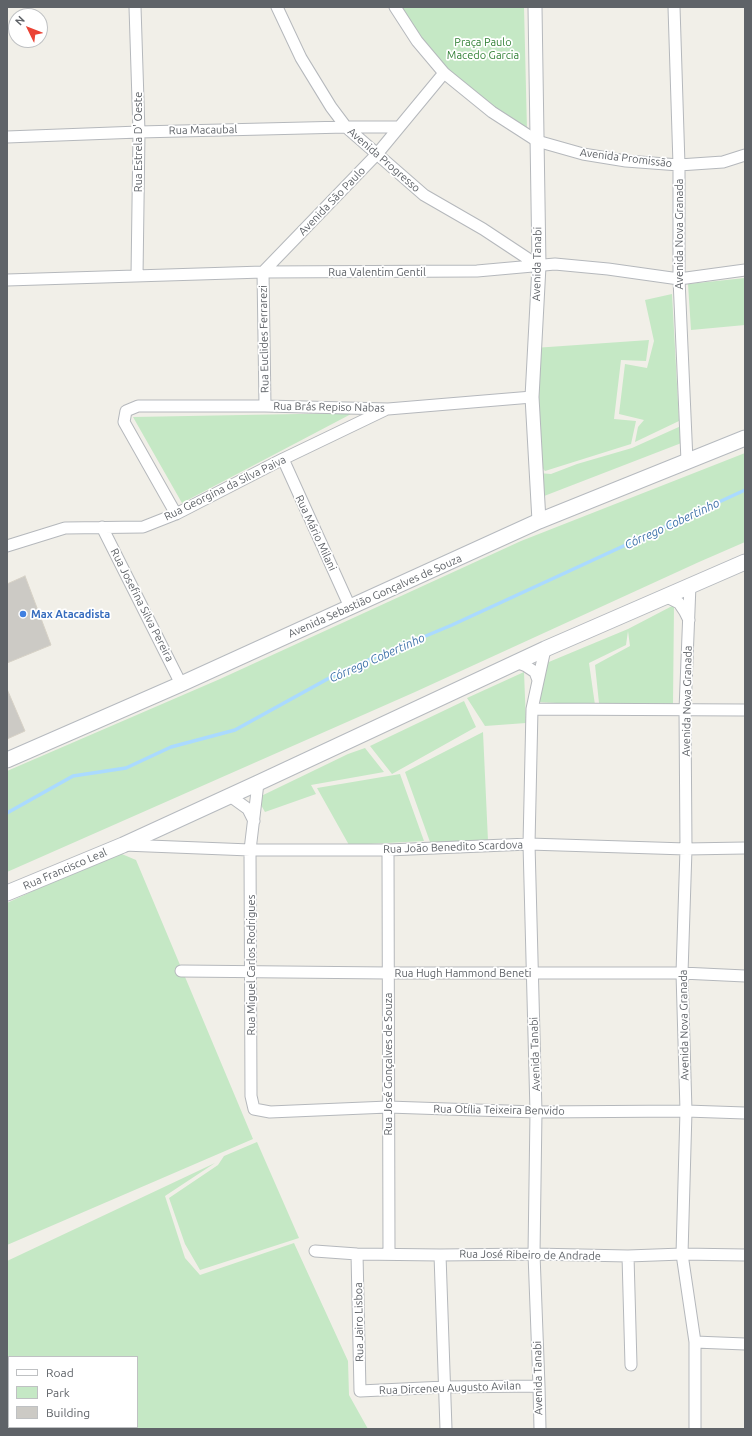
<!DOCTYPE html>
<html>
<head>
<meta charset="utf-8">
<style>
  body { margin:0 }
  #map { position:relative; width:752px; height:1436px; overflow:hidden; background:#f1efe8; font-family:Ubuntu,sans-serif }
  canvas { display:block }
  .frame { position:absolute; inset:0; border:8px solid #5f6368; pointer-events:none }
  .legend { position:absolute; left:8px; top:1356px; width:130px; height:72px; box-sizing:border-box; background:#fff; border:1px solid #bfc1c3; margin:0; padding:5px 7px; list-style:none; font-size:12px; color:#5f6368 }
  .legend li { display:flex; align-items:center; gap:8px; height:20px }
  .legend b { width:20px; border:1px solid #bfc1c3 }
  .north { position:absolute; left:8px; top:8px; width:40px; height:40px; box-sizing:border-box; background:#fff; border:1px solid #bfc1c3; border-radius:50%; rotate:313deg; font-size:11px; font-weight:700; line-height:16px; text-align:center; color:#5f6368 }
  .north::after { content:''; display:block; margin:auto; width:14px; height:18px; background:#ea4335; clip-path:polygon(50% 0,100% 100%,50% 72%,0 100%) }
</style>
</head>
<body>
<div id="map">
<canvas width="752" height="1436"></canvas>
<div class="frame"></div>
<ul class="legend">
<li><b style="height:5px;background:#fff"></b>Road</li>
<li><b style="height:11px;background:#c5e8c5"></b>Park</li>
<li><b style="height:11px;background:#cccac5"></b>Building</li>
</ul>
<div class="north">N</div>
</div>
<script>
const ctx = document.querySelector('canvas').getContext('2d');
ctx.lineJoin = 'round';
function paint(path, color) { ctx.fillStyle = color; ctx.fill(path, 'evenodd'); }
const shape = rows => new Path2D(rows.map(r => 'M' + r).join(''));
function trace(path, color, width, dash) { ctx.strokeStyle = color; ctx.lineWidth = width; ctx.lineCap = dash ? 'butt' : 'round'; ctx.setLineDash(dash || []); ctx.stroke(path); }
function write(font, color, halo, rows, align = 'center') {
  ctx.font = font + ' Ubuntu,sans-serif'; ctx.lineWidth = 3.5; ctx.setLineDash([]); ctx.textBaseline = 'middle'; ctx.strokeStyle = halo; ctx.fillStyle = color; for (const [text, x, y, turn = 0] of rows) {
    ctx.save(); ctx.translate(x, y); ctx.rotate((+turn || 0) * Math.PI / 180); ctx.textAlign = isNaN(turn) ? turn : align; if (halo) ctx.strokeText(text, 0, 0); ctx.fillText(text, 0, 0); ctx.restore();
  }
}
paint(shape([
  [399,7,524,7,527,130,494,109,445,71],
  [745,278,745,325,691,330,688,284],
  [672,294,679,421,635,442,638,427,644,420,619,414,625,364,647,368,654,341,645,300],
  [649,340,646,361,621,360,614,419,636,421,631,444,545,471,541,466,534,348],
  [353,413,182,503,133,417],
  [681,426,684,442,539,498,538,473,551,474,577,464,632,448],
  [745,453,745,542,699,562,415,692,7,872,7,771,220,679,521,541],
  [674,605,673,704,599,703,595,665,630,646,628,631,626,645,589,663,595,705,537,702,544,664,628,629],
  [524,672,526,723,485,726,467,698],
  [464,701,476,727,392,774,370,746],
  [483,732,488,841,430,842,405,772],
  [365,748,384,772,311,785,316,794,265,812,257,798,348,754],
  [400,774,424,841,349,845,317,788],
  [117,852,136,860,253,1139,7,1245,7,903],
  [257,1142,299,1238,200,1270,185,1244,169,1198,218,1165,224,1156],
  [215,1163,165,1196,185,1258,200,1275,294,1243,348,1361,349,1395,368,1429,7,1429,7,1261],
  [9,1357,137,1357,137,1427,9,1427]
]), '#c5e8c5');
trace(shape([
  [7,813,73,776,126,768,171,747,235,730,342,671,452,625,745,490]
]), '#aadaff', 3.5);
const building = shape([
  [25,576,51,645,7,663,7,584,25,576],
  [7,689,25,731,7,739,7,689]
]);
paint(building, '#cccac5');
trace(building, '#d6d1c6', 1);
const minor = shape([
  [135,7,139,132,137,276],
  [277,7,301,58,331,107,346,127,424,195,483,229,539,266],
  [395,7,417,41,444,73,492,112,537,141,583,154,626,161,679,165,723,162,745,155],
  [674,7,679,165,679,279,687,461],
  [7,137,139,132,346,127,399,127],
  [7,280,263,272,477,271,555,264,608,269,679,279,745,270],
  [265,406,263,272,377,154,444,73],
  [283,459,350,607],
  [176,514,124,422,126,411,138,406,265,406,388,409,532,397],
  [102,527,181,684],
  [7,546,65,528,143,527,176,514,283,459,385,410],
  [690,585,685,710,686,849,682,973,686,1111,682,1254,695,1342,695,1429],
  [665,596,679,603,685,612,689,620],
  [516,662,526,666,535,672,538,680],
  [532,709,745,710],
  [258,783,250,850,251,1096,254,1109,270,1112,388,1107,536,1112,686,1111,745,1113],
  [230,796,248,809,254,821],
  [124,845,250,850,388,850,529,844,686,849,745,848],
  [388,850,389,1254],
  [181,971,388,973,682,973,745,976],
  [315,1251,357,1254,440,1255,534,1254,628,1256,682,1254,745,1255],
  [357,1254,360,1391,445,1387,539,1386],
  [440,1255,446,1429],
  [628,1256,631,1365],
  [695,1342,745,1344],
  [540,1429,539,1386,534,1254,536,1112,529,844,532,709,545,649]
]);
const tertiary = shape([
  [535,7,539,266,532,397,539,521]
]);
const secondary = shape([
  [7,760,181,684,539,521,745,438],
  [7,893,123,845,258,783,545,649,745,562]
]);
trace(minor, '#b5b8bc', 13);
trace(tertiary, '#b5b8bc', 15);
trace(secondary, '#b6babf', 17);
trace(minor, '#fff', 11);
trace(tertiary, '#fff', 13);
trace(secondary, '#fff', 15);
for (const [x, y, r, color] of [
  [23,614,4,"#3f7fe0"]
]) { const dot = new Path2D(); dot.arc(x, y, r, 0, 2 * Math.PI); ctx.fillStyle = color; ctx.fill(dot); trace(dot, '#fff', 1.5); }
write('11px', '#348238', '#fff', [
  ["Praça Paulo",483,42],
  ["Macedo Garcia",483,55]
]);
write('11px', '#5f6368', '#fff', [
  ["Rua Macaubal",203,130,-1],
  ["Rua Estrela D' Oeste",138,142,-90],
  ["Avenida Promissão",626,158,7],
  ["Avenida Progresso",384,160,41],
  ["Avenida São Paulo",332,201,-46],
  ["Avenida Nova Granada",679,234,-90],
  ["Avenida Tanabi",537,264,-89],
  ["Rua Valentim Gentil",377,272],
  ["Rua Euclides Ferrarezi",264,339,-91],
  ["Rua Brás Repiso Nabas",329,407,1],
  ["Rua Georgina da Silva Paiva",225,488,-26],
  ["Rua Mário Milani",316,533,65],
  ["Avenida Sebastião Gonçalves de Souza",375,596,-24],
  ["Rua Josefina Silva Pereira",142,605,63],
  ["Avenida Nova Granada",687,701,-89],
  ["Rua João Benedito Scardova",453,847,-2],
  ["Rua Francisco Leal",65,869,-23],
  ["Rua Miguel Carlos Rodrigues",251,965,-90],
  ["Rua Hugh Hammond Beneti",463,973],
  ["Avenida Nova Granada",684,1025,-91],
  ["Avenida Tanabi",535,1054,-92],
  ["Rua José Gonçalves de Souza",388,1064,-90],
  ["Rua Otília Teixeira Benvido",499,1110,1],
  ["Rua José Ribeiro de Andrade",530,1255,1],
  ["Rua Jairo Lisboa",359,1322,-91],
  ["Avenida Tanabi",538,1378,-91],
  ["Rua Dirceneu Augusto Avilan",450,1388,-2]
]);
write('bold 11px', '#366cbe', '#fff', [
  ["Max Atacadista",31,614]
], 'left');
write('italic 12px', '#4174aa', '#fff', [
  ["Córrego Cobertinho",672,524,-25],
  ["Córrego Cobertinho",377,658,-24]
]);
</script>
</body>
</html>
